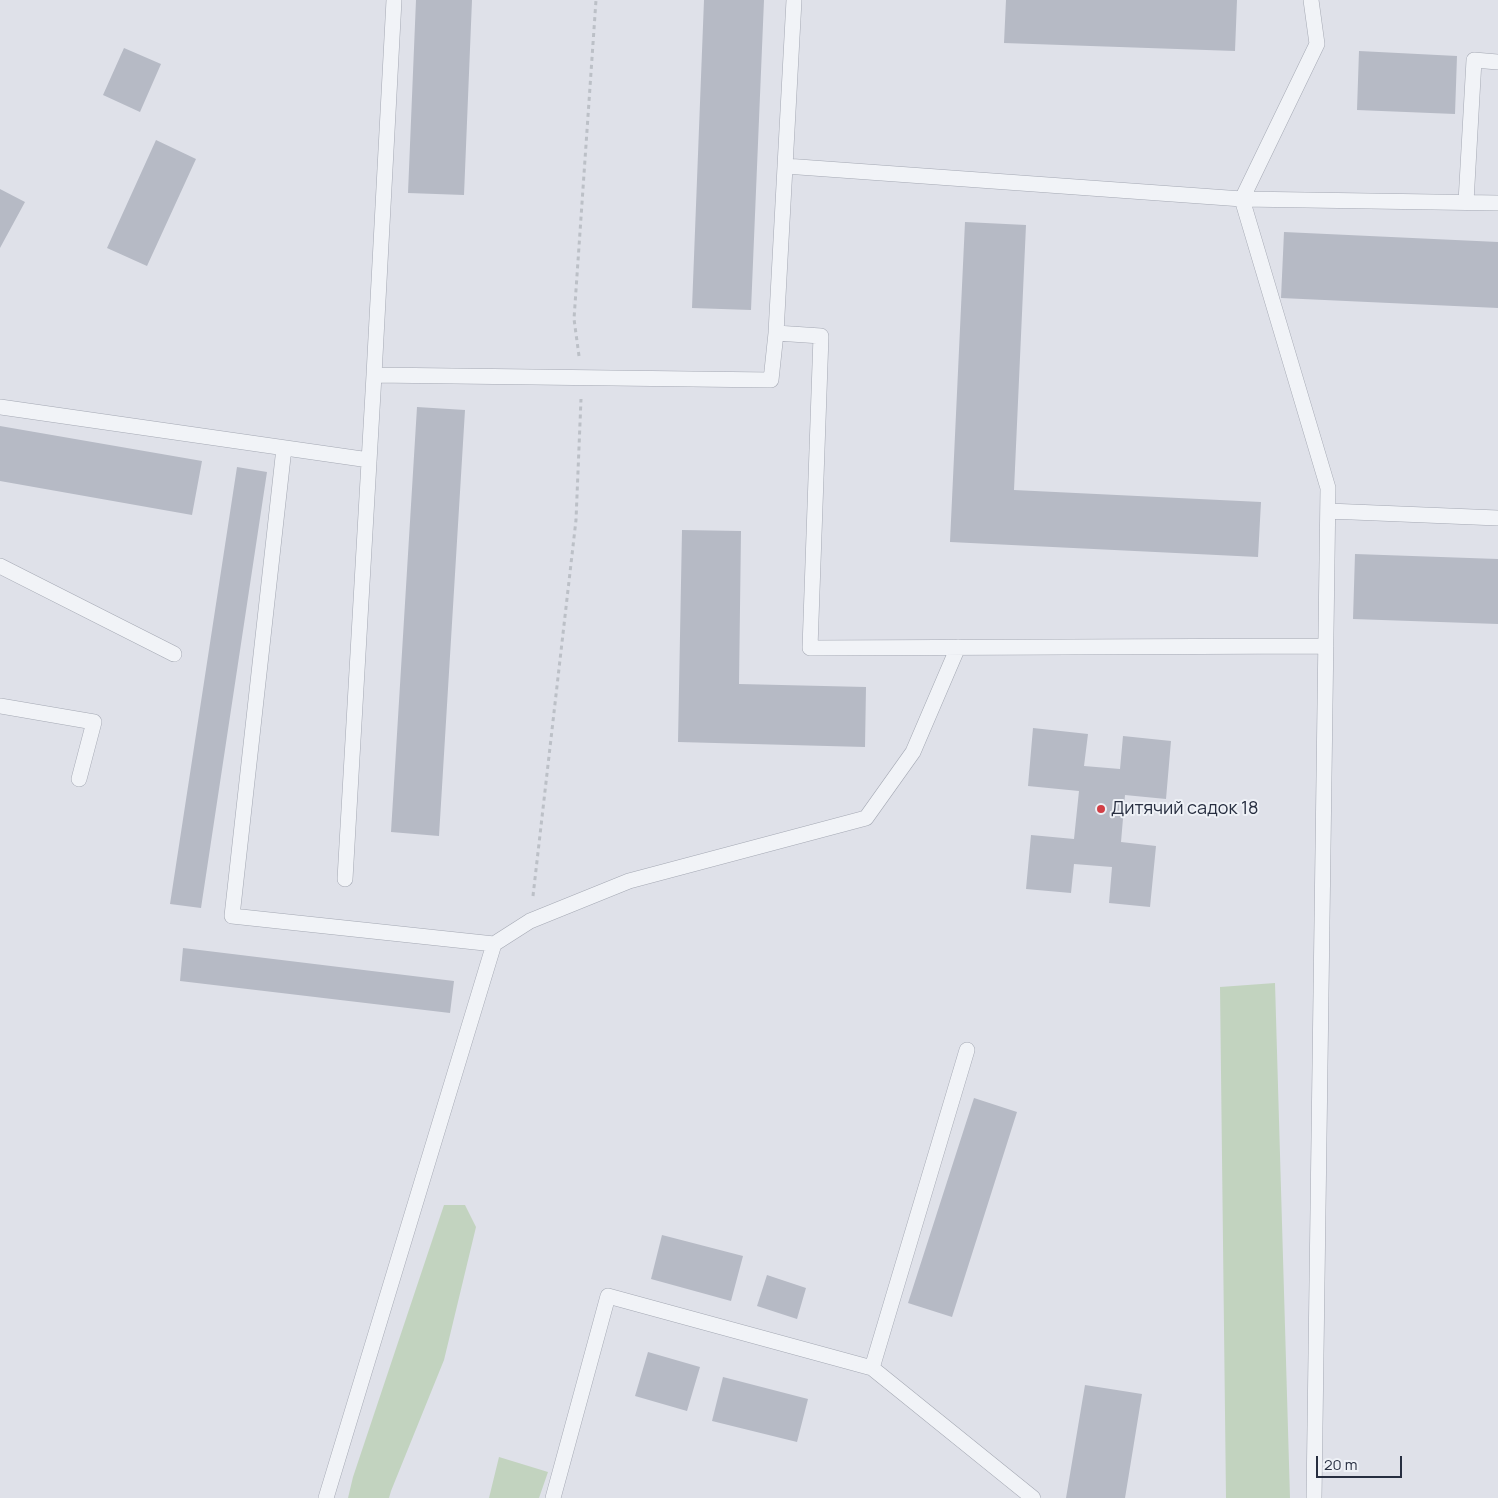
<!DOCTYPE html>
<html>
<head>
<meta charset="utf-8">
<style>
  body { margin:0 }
  #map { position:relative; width:1498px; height:1498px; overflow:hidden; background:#dfe1e9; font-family:Manrope,sans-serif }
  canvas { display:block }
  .scale { position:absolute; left:1316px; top:1456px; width:86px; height:22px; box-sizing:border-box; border:2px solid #272e40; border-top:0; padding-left:6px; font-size:15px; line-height:18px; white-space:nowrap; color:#272e40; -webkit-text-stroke:4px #eef1f6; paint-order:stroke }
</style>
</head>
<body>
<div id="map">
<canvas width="1498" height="1498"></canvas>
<div class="scale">20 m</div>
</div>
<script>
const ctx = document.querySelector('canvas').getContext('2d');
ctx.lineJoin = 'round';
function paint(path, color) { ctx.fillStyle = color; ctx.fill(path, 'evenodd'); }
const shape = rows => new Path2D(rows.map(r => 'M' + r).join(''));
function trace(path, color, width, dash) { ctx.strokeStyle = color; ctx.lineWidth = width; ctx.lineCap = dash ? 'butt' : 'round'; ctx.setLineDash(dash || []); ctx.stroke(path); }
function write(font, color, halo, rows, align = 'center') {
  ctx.font = font + ' Manrope,sans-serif'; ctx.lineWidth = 4; ctx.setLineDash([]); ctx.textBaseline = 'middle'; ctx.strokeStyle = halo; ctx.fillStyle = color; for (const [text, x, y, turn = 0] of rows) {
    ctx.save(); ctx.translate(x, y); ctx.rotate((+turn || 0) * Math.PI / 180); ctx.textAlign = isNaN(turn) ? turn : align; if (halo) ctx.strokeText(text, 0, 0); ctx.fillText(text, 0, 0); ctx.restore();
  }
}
paint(shape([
  [1275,983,1290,1498,1226,1498,1220,987],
  [444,1205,465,1205,476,1227,444,1360,391,1491,389,1498,348,1498,353,1477],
  [499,1457,548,1472,539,1498,489,1498]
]), '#c2d3bf');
paint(shape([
  [416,0,472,0,464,195,408,193],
  [704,0,764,0,751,310,692,308],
  [1006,0,1237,0,1235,51,1004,43],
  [124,48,161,64,140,112,103,95],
  [1359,51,1457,56,1455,114,1357,110],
  [156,140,196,159,147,266,107,248],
  [0,189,25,202,0,248],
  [965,222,1026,225,1014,490,1261,502,1258,557,950,542],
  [1284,232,1498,242,1498,308,1281,298],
  [417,407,465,410,439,836,391,832],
  [0,426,202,461,192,515,0,481],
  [237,467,267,472,201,908,170,904],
  [682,530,741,531,739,684,866,687,865,747,678,742],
  [1355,554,1498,559,1498,624,1353,619],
  [1033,728,1088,734,1084,766,1120,769,1123,736,1171,741,1166,799,1125,795,1121,842,1156,846,1150,907,1109,903,1112,867,1074,864,1071,893,1026,889,1031,835,1074,839,1079,791,1028,786],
  [183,948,454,981,450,1013,180,981],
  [974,1098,1017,1112,952,1317,908,1303],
  [662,1235,743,1256,731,1301,651,1279],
  [767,1275,806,1288,797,1319,757,1306],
  [648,1352,700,1367,687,1411,635,1396],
  [723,1377,808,1399,797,1442,712,1421],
  [1085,1385,1142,1394,1125,1498,1066,1498]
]), '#b6bac5');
const service = shape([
  [394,0,374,375,771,380,776,333],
  [794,0,776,333,821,336,810,648,1326,646],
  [1311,0,1317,44,1242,199,1328,488,1314,1498],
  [785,166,1242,199,1498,203],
  [1466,202,1474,60,1498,62],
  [0,407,369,460],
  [284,448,232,916,494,944,326,1498],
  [1328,511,1498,518],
  [0,566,174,654],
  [0,706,94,722,79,779],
  [345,879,374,375],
  [494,944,530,921,629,881,866,818,913,752,958,647],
  [872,1368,1033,1498],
  [553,1498,608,1296,872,1368,967,1050]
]);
trace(service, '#a4a8b3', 16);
trace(shape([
  [579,356,574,319,596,0],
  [533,896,576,520,581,399]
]), '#bcc0c7', 3, [4, 4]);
trace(service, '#f1f3f7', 15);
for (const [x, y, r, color] of [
  [1101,809,5,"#d23f46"]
]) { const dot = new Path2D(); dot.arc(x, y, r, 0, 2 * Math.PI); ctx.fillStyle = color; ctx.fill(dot); trace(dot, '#eef1f6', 2); }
write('18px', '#272e40', '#eef1f6', [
  ["Дитячий садок 18",1111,809]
], 'left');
</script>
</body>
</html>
